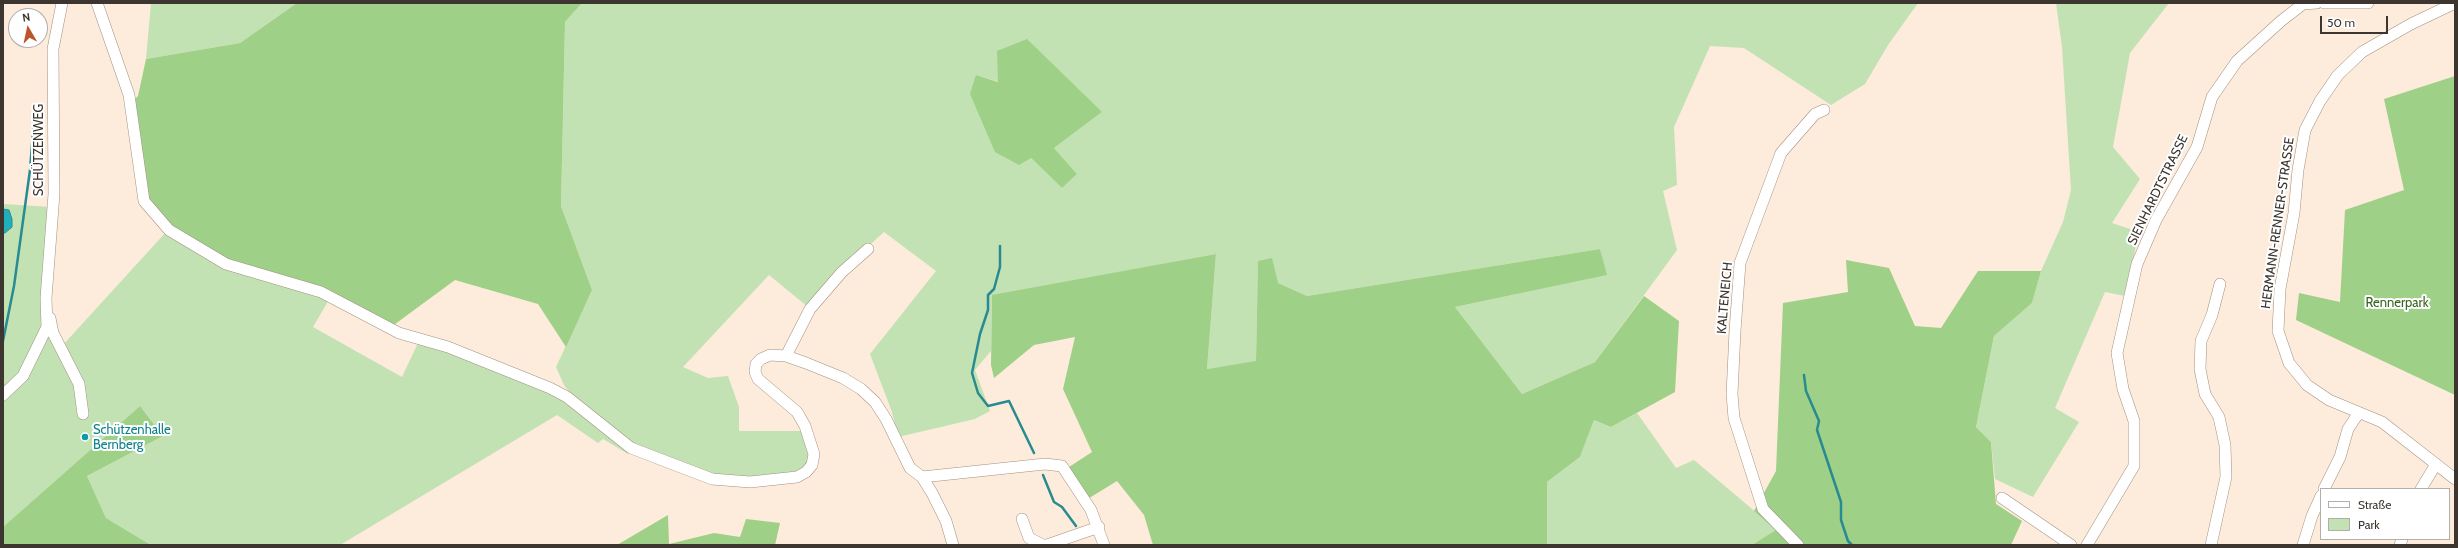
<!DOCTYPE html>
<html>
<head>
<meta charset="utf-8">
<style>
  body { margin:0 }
  #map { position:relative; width:2458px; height:548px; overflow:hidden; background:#fdebdb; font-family:Cabin,sans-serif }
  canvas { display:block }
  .frame { position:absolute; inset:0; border:4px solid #3d3630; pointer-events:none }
  .legend { position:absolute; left:2320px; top:488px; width:130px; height:52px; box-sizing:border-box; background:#fff; border:1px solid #b1afac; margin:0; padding:5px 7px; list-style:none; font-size:12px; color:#3d3630 }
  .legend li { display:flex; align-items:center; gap:8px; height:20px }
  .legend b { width:20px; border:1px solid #b1afac }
  .north { position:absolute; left:8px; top:8px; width:40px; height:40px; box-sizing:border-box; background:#fff; border:1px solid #b1afac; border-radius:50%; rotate:351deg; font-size:11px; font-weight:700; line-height:16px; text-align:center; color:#3d3630 }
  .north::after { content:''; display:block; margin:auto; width:14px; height:18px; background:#bc552b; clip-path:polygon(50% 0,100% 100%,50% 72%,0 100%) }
  .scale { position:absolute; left:2320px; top:16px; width:68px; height:18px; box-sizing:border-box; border:2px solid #3d3630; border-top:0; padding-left:5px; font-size:12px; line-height:14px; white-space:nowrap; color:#3d3630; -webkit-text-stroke:3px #fff; paint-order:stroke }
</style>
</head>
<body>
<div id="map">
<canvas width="2458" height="548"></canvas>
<div class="frame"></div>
<ul class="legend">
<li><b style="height:5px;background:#fff"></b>Straße</li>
<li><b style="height:11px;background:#c2e2b4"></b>Park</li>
</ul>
<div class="north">N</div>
<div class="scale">50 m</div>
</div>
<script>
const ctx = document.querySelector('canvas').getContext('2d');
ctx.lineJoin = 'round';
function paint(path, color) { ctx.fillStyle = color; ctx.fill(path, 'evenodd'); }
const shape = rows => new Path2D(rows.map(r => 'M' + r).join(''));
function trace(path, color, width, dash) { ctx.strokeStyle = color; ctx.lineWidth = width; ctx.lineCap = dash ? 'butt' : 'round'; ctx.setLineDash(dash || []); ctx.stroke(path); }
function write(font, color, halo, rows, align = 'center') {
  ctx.font = font + ' Cabin,sans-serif'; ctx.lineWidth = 4; ctx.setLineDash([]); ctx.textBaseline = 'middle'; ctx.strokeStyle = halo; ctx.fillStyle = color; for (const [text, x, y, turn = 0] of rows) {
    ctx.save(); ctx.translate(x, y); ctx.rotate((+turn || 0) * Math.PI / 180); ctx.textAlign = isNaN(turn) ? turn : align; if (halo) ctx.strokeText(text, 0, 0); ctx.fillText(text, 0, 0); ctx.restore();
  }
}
paint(shape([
  [151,3,297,3,240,43,146,59],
  [582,3,1918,3,1888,45,1865,84,1831,105,1744,48,1710,46,1674,127,1677,185,1663,191,1677,250,1595,362,1522,394,1455,307,1606,275,1600,249,1307,296,1278,283,1258,261,1256,362,1207,369,1216,254,992,296,991,351,975,370,990,411,975,419,898,437,892,412,870,354,936,271,884,232,841,271,808,307,769,275,683,367,708,378,728,376,739,407,739,431,804,431,811,454,808,463,798,471,743,479,714,477,634,445,574,399,564,385,556,367,592,290,561,206,565,22],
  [976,75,1102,112,1054,148,1077,174,1062,188,1031,158],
  [2056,3,2169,3,2130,53,2113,147,2140,179,2112,223,2139,232,2125,296,2105,292,2055,408,2079,422,2033,497,1995,479,1991,442,1976,427,1994,336,2032,303,2041,271,2063,222,2071,190,2062,47],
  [3,204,51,207,45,326,21,375,3,393],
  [167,231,330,298,313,327,402,377,419,341,547,389,631,451,628,454,603,439,598,443,557,415,340,545,151,545,106,518,87,476,163,436,140,406,3,527,3,401,26,378,49,328,62,346],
  [1637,413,1676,468,1694,460,1777,530,1752,545,1547,545,1547,482,1580,457,1594,420,1611,427]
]), '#c2e2b4');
paint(shape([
  [297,3,582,3,565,22,561,206,592,290,566,347,538,304,455,280,391,327,351,304,227,263,170,228,146,200,132,102,138,96,146,59,240,43],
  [1027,39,1102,112,1054,148,1077,174,1062,188,1031,158,1019,165,995,152,970,94,976,75,998,82,997,51],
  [2455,76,2455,395,2296,320,2299,293,2340,302,2345,210,2404,190,2384,99],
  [1600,249,1607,275,1455,307,1522,394,1595,362,1644,296,1679,321,1675,392,1611,427,1594,420,1580,457,1547,482,1547,545,1153,545,1144,515,1117,481,1086,500,1066,469,1092,452,1063,389,1075,337,1034,345,994,378,991,365,992,295,1216,254,1207,369,1256,361,1258,261,1272,258,1278,283,1307,296],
  [1846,260,1889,268,1915,326,1941,328,1978,271,2041,271,2032,303,1994,336,1976,427,1991,442,1996,504,2022,521,2011,545,1752,545,1776,530,1754,511,1776,471,1783,303,1848,292],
  [140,406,163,436,87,476,106,518,151,545,3,545,3,527],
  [668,515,669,544,714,533,740,537,746,519,780,523,775,545,617,545]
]), '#9ed087');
const water = shape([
  [3,209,9,210,12,219,12,227,5,233,3,233,3,209]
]);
paint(water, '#20afbb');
trace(water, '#298b91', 1);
trace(shape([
  [1000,246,1000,267,994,289,988,295,988,310,980,334,972,373,978,393,988,406,1009,401,1034,453],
  [3,341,14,286,30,170,35,107],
  [1804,375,1806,391,1819,421,1817,430,1841,502,1841,520,1848,541,1852,545],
  [1043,475,1054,502,1062,507,1076,526]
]), '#298b91', 2.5);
const minor = shape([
  [97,3,129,95,144,201,169,230,226,264,321,292,399,333,448,347,550,388,567,397,631,448,712,479,750,482,797,477,806,472,812,465,814,454,805,426,797,412,758,379,755,372,756,364,761,359,770,355,786,356,806,363,843,378,861,389,875,402,886,419,910,468,922,477,932,493,946,521,953,545],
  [2324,3,2368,3],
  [2455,3,2411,24,2362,52,2338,75,2320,101,2305,130,2298,170,2294,213,2280,289,2278,331,2289,363,2307,385,2329,400,2382,422,2455,479],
  [50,318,53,333,79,384,83,414],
  [786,356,810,309,842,272,868,249],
  [3,395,23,376,47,327,46,298,54,194,53,49,62,3],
  [922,477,1045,464,1062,466,1091,510,1104,545],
  [2324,489,2340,457,2348,429,2358,414],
  [2421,489,2436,464],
  [2002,498,2071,545],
  [1022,519,1029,538,1043,545],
  [1047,545,1099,527],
  [1798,545,1763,509,1734,418,1732,394,1735,331,1740,263,1781,153,1815,114,1824,110],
  [2087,545,2134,466,2134,421,2123,389,2117,353,2137,264,2156,220,2197,147,2212,97,2237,61,2281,21,2303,4,2317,3],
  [2211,545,2226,477,2225,445,2219,417,2205,394,2200,369,2201,341,2212,315,2220,284],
  [2303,545,2312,516,2321,496],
  [2400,545,2402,539]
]);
trace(minor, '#a29182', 12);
trace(minor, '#fff', 11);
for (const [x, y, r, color] of [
  [85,437,4,"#0f9aa8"]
]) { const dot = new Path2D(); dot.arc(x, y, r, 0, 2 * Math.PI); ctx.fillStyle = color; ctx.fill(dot); trace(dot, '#fff', 1.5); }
write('13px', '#3d3630', '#fff', [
  ["SCHÜTZENWEG",39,150,-90],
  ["SIENHARDTSTRASSE",2158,190,-64],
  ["HERMANN-RENNER-STRASSE",2278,223,-82],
  ["KALTENEICH",1725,298,-85]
]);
write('13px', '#37641c', '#fff', [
  ["Rennerpark",2397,303]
]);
write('13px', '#0d838f', '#fff', [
  ["Schützenhalle",93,430],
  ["Bernberg",93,445]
], 'left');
</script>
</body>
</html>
